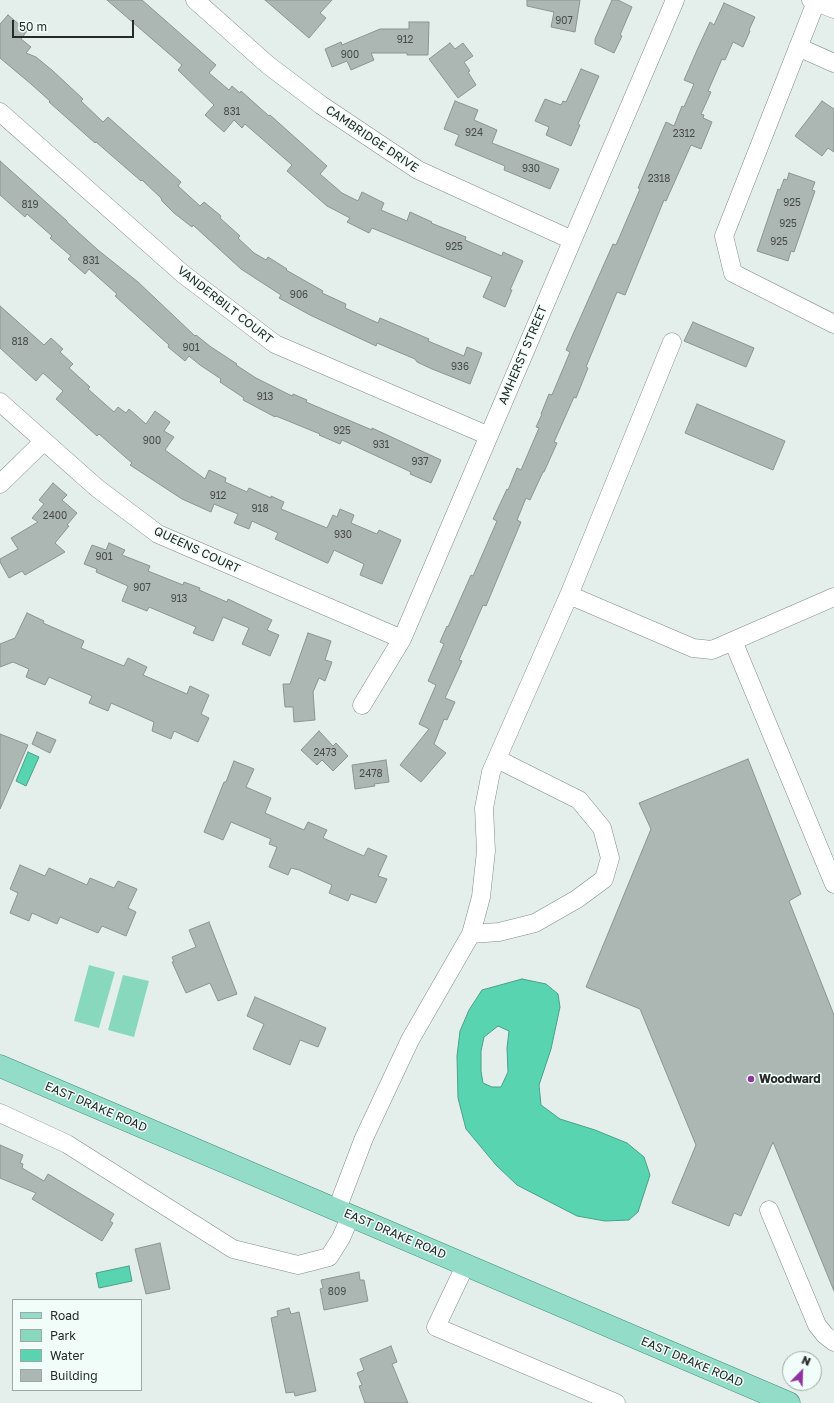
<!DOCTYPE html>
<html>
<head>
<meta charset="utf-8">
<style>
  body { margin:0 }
  #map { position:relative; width:834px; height:1403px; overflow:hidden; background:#e4efeb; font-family:"Golos Text",sans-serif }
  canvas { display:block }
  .legend { position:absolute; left:12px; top:1299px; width:130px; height:92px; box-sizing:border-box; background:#f1fdf8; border:1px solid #9fa8a4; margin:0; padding:5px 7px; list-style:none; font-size:12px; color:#252927 }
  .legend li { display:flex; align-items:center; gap:8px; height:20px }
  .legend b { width:20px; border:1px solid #9fa8a4 }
  .north { position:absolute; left:782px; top:1351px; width:40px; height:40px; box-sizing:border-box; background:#f1fdf8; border:1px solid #9fa8a4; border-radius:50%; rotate:23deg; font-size:11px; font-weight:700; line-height:16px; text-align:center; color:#252927 }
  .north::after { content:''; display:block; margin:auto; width:14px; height:18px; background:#8f349f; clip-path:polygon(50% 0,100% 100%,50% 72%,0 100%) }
  .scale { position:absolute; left:12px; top:20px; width:122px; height:18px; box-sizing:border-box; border:2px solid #252927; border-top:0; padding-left:5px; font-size:12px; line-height:14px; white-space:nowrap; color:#252927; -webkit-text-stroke:3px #f1fdf8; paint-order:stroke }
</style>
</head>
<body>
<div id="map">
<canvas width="834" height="1403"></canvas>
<ul class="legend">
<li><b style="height:5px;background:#93dcc7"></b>Road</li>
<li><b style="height:11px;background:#88d8be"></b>Park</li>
<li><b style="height:11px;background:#58d4b0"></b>Water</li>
<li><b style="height:11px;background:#acb7b3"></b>Building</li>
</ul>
<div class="north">N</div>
<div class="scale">50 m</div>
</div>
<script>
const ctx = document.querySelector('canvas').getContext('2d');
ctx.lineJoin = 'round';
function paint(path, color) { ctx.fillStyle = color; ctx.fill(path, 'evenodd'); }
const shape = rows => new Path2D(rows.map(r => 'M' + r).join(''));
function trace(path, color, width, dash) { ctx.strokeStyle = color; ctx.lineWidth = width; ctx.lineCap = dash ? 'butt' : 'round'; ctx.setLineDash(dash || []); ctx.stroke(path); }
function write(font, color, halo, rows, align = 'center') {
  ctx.font = font + ' "Golos Text",sans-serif'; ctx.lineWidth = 3; ctx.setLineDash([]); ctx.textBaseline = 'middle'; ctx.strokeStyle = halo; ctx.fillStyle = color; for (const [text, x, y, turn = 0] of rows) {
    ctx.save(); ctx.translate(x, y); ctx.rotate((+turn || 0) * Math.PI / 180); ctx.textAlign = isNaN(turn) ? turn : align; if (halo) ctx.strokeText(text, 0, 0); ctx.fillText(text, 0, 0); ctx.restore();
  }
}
paint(shape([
  [89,965,115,972,99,1028,74,1021],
  [123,975,149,981,134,1037,108,1030]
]), '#88d8be');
const water = shape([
  [28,752,39,757,26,786,16,781,28,752],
  [522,979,546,984,558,994,560,1007,551,1049,539,1085,541,1105,560,1119,595,1130,627,1143,644,1157,650,1175,638,1212,629,1220,605,1221,577,1216,517,1185,496,1165,466,1129,458,1098,457,1056,460,1031,469,1010,482,990,522,979],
  [498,1026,509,1031,507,1048,508,1072,501,1087,492,1087,483,1083,481,1071,481,1051,484,1037,498,1026],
  [129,1266,132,1281,99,1288,96,1273,129,1266]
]);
paint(water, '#58d4b0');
trace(water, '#49a187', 1);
const building = shape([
  [107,0,142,0,216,65,209,73,229,90,232,86,240,93,241,91,269,116,270,115,327,166,320,174,342,193,358,201,362,192,384,203,381,210,407,221,410,212,432,222,431,223,466,237,465,240,502,256,503,252,523,261,510,290,512,290,505,307,483,297,492,277,372,228,369,233,347,222,350,218,327,206,287,171,292,165,245,124,242,128,234,120,224,132,205,115,214,105,178,70,182,65,107,0],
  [265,0,332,0,320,13,326,18,309,38,265,0],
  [527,0,580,0,575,32,551,27,554,12,527,6,527,0],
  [612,0,618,0,632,7,620,35,622,36,614,53,595,44,595,39,612,0],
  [724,3,755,17,749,30,750,31,743,47,733,42,725,60,722,59,708,91,711,92,701,114,704,115,703,118,712,122,701,149,691,145,666,201,664,200,625,295,617,292,586,367,588,368,576,398,574,397,554,442,557,443,544,472,543,472,530,500,526,498,517,520,521,522,486,606,483,605,459,660,462,661,445,698,455,702,447,720,444,719,434,744,446,753,421,782,400,765,429,729,419,724,436,685,428,681,444,644,440,642,447,626,448,627,471,575,473,576,497,521,493,519,507,489,508,490,517,468,521,470,539,428,536,427,542,414,541,414,549,394,552,395,570,352,566,350,613,244,616,245,640,189,638,188,666,122,674,126,682,106,684,107,694,84,684,80,698,48,710,22,714,25,724,3],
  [8,15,27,31,21,39,31,47,26,53,36,57,53,71,83,99,81,101,103,122,108,117,181,182,178,186,200,206,204,202,221,216,220,218,240,236,238,238,254,253,266,260,268,257,287,269,286,270,323,291,322,293,346,304,345,308,378,323,380,318,429,339,428,341,464,356,467,347,482,353,470,384,432,369,417,362,415,359,377,343,376,346,310,315,279,298,281,295,241,269,193,225,192,227,174,213,162,201,161,198,142,180,141,181,96,142,95,143,49,102,50,101,31,84,0,58,0,24,8,15],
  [409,22,429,22,428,55,407,55,407,53,371,53,374,60,351,70,347,61,332,67,325,49,341,42,342,45,380,29,409,29,409,22],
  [450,43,455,49,463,43,473,56,464,62,470,71,468,72,476,85,458,98,429,59,450,43],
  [581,69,599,76,578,124,580,125,571,146,546,135,549,127,535,121,545,99,561,105,563,101,566,102,581,69],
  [455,101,478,110,474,120,497,130,492,143,559,169,550,189,504,170,505,166,455,145,459,135,444,129,455,101],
  [822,101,834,109,834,152,828,148,822,156,795,136,822,101],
  [0,161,67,221,67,222,98,250,138,282,195,336,196,335,211,347,237,364,236,365,256,378,292,396,293,394,307,400,306,402,372,430,372,428,441,460,431,483,410,474,411,472,342,440,340,444,319,435,320,434,276,416,275,417,243,400,244,398,220,382,221,379,200,365,189,356,185,361,168,347,169,345,115,296,117,294,89,269,85,274,68,259,71,256,50,238,52,236,27,214,25,217,0,195,0,161],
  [789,173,815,182,812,190,815,191,794,252,791,251,788,261,757,251,778,189,780,190,784,179,787,180,789,173],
  [0,306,44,345,51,338,63,349,60,352,73,364,69,368,90,387,88,389,114,412,118,407,126,413,129,409,146,424,155,411,170,422,164,431,174,437,165,450,205,479,209,470,226,478,225,482,247,492,249,488,271,498,271,496,284,502,281,509,327,528,333,515,337,517,340,509,354,515,351,523,377,534,379,530,401,540,382,584,360,575,364,564,334,550,328,563,327,563,275,539,278,533,252,521,249,529,234,523,238,514,214,504,211,512,182,499,130,465,132,463,99,434,97,436,56,399,63,391,43,373,36,381,0,348,0,306],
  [693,322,754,348,746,367,684,341,693,322],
  [697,404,785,441,773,470,685,433,697,404],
  [53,483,67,495,62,500,77,513,67,525,69,526,55,543,65,552,25,575,22,571,9,578,0,562,0,559,18,549,11,538,38,522,32,518,44,504,39,500,53,483],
  [109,543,125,550,122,555,150,566,148,571,183,585,184,582,200,588,199,590,227,602,228,599,272,620,267,630,279,635,270,656,242,644,249,628,223,617,213,641,193,633,196,627,149,607,147,611,122,601,128,586,96,572,97,569,84,564,92,545,106,550,109,543],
  [27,613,44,621,43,623,84,641,81,648,124,666,128,658,147,667,143,675,187,694,190,686,209,695,201,714,209,718,198,742,174,731,171,739,152,731,154,722,111,703,108,711,89,703,92,696,49,677,45,685,26,677,29,669,13,662,0,667,0,644,15,638,27,613],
  [308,633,331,641,325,660,332,662,325,681,319,678,313,692,315,720,294,722,293,707,285,707,283,684,290,684,308,633],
  [319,731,333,746,336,743,348,756,333,771,322,760,317,765,301,750,319,731],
  [37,732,56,740,50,753,32,744,37,732],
  [0,734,28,745,0,809,0,734],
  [748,759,801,894,789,901,834,1015,834,1291,773,1142,741,1216,734,1213,729,1226,672,1203,696,1145,640,1009,586,987,651,829,639,803,748,759],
  [386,760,389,782,374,784,375,786,355,789,352,765,386,760],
  [234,761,254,769,246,787,271,798,265,813,304,830,308,822,327,830,323,838,357,853,364,856,368,848,387,856,378,876,387,879,376,903,351,894,348,901,329,893,332,885,299,870,291,868,288,875,269,867,277,847,269,844,271,839,231,822,223,840,204,832,224,782,226,782,234,761],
  [20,865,45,876,49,868,87,885,90,878,114,888,118,881,137,889,128,908,136,912,126,936,102,926,98,933,60,917,57,924,32,913,29,921,10,913,18,893,10,889,20,865],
  [209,922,237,994,218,1001,210,983,186,993,172,962,174,962,172,957,196,947,189,930,209,922],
  [255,997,326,1028,318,1047,300,1040,290,1065,253,1049,264,1024,247,1016,255,997],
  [0,1145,23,1155,20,1163,23,1164,22,1168,44,1181,48,1174,114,1214,110,1221,113,1223,102,1241,32,1199,36,1193,0,1178,0,1145],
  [160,1243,170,1289,146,1294,135,1249,160,1243],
  [359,1272,360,1280,364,1280,368,1301,324,1310,320,1289,323,1288,321,1280,359,1272],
  [289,1308,291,1314,299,1312,316,1391,295,1396,294,1392,286,1393,271,1318,278,1316,277,1311,289,1308],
  [391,1346,397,1362,392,1364,408,1403,365,1403,359,1386,362,1385,357,1373,364,1370,360,1359,391,1346]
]);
paint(building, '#acb7b3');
trace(building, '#8a9591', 1);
const minor = shape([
  [195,0,268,65,321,105,418,170,572,240],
  [811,0,834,9],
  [816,2,724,236,733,273,834,324],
  [798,47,834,63],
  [0,112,183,274,275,344,489,436],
  [0,402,97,488,158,534,402,639],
  [0,484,44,441],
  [569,595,693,648,712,650,834,597],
  [733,641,834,884],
  [362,705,402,639,675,0],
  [471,934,499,932,535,923,577,899,604,879,610,858,602,828,579,800,497,759],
  [0,1113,67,1144,233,1249,298,1265,329,1257,341,1238,351,1215],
  [337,1209,364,1138,410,1040,471,934,481,897,486,851,484,808,491,772,569,595,672,342],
  [769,1210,817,1325,825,1335,834,1342],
  [466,1264,436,1327,616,1403]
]);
const major = shape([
  [0,1066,789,1403]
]);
trace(minor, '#818c88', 19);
trace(major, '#3e8e77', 23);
trace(minor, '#fff', 18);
trace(major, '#93dcc7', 22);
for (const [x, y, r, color] of [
  [751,1079,4,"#8f349f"]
]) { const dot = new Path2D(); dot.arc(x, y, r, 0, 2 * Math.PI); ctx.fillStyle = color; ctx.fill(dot); trace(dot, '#f1fdf8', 1.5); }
write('10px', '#474c4a', null, [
  ["907",564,21],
  ["912",405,40],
  ["900",350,55],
  ["831",232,112],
  ["924",474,133],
  ["2312",684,134],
  ["930",531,169],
  ["2318",659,179],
  ["925",792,203],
  ["819",30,205],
  ["925",788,224],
  ["925",779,242],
  ["925",454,247],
  ["831",91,261],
  ["906",299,295],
  ["818",20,342],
  ["901",191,348],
  ["936",460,367],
  ["913",265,397],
  ["925",342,431],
  ["900",152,441],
  ["931",381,445],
  ["937",420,462],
  ["912",218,496],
  ["918",260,509],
  ["2400",55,516],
  ["930",343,535],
  ["901",104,557],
  ["907",142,588],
  ["913",179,599],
  ["2473",325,753],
  ["2478",371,774],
  ["809",337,1292]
]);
write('12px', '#252927', '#f1fdf8', [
  ["CAMBRIDGE DRIVE",372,139,34],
  ["VANDERBILT COURT",225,305,38],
  ["AMHERST STREET",523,355,-67],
  ["QUEENS COURT",197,550,25],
  ["EAST DRAKE ROAD",96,1107,23],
  ["EAST DRAKE ROAD",395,1234,23],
  ["EAST DRAKE ROAD",692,1362,23]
]);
write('bold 12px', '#252927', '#f1fdf8', [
  ["Woodward",759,1079]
], 'left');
</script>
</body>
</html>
